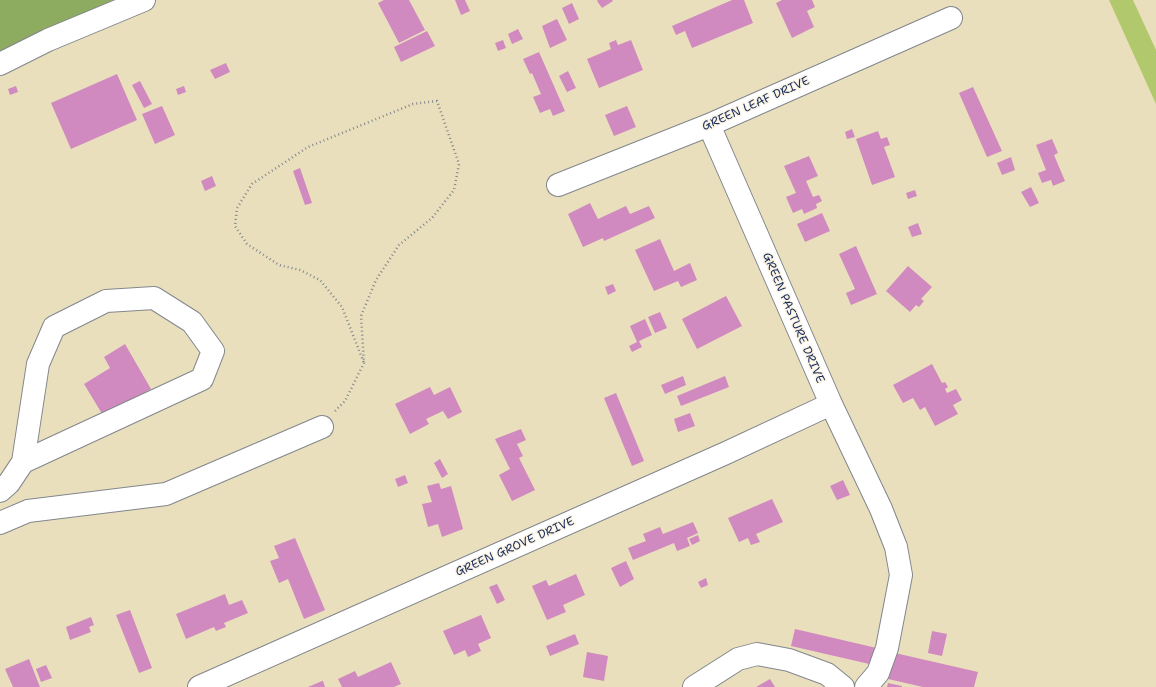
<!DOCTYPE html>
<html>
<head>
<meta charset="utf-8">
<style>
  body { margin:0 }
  canvas { display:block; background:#e9dfbc }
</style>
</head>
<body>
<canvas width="1156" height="687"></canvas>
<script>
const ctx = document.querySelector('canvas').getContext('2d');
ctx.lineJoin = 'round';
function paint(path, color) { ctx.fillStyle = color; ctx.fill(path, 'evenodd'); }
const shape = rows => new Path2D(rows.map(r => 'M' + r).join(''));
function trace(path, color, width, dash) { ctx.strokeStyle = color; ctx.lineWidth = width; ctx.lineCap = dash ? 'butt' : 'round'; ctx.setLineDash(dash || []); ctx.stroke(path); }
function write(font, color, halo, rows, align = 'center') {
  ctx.font = font + ' "Shantell Sans",sans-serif'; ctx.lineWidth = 3; ctx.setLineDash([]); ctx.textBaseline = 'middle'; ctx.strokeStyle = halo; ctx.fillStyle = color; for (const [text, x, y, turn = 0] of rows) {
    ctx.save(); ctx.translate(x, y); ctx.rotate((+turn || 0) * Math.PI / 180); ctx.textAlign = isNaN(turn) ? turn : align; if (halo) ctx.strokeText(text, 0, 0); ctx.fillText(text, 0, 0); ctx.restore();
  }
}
paint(shape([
  [1109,0,1133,0,1156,50,1156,104]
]), '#b2c86d');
paint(shape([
  [0,0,113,0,0,51]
]), '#8dac60');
paint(shape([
  [384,0,409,0,425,30,399,43,378,3],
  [455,0,465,0,470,11,461,15],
  [598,0,612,0,613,1,602,8,597,1],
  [732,0,744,0,753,23,692,48,685,31,676,35,672,26],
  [782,0,812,0,815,7,807,11,814,27,792,38,776,3],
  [572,3,579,19,569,24,562,8],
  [557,19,567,40,550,48,542,26],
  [518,29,523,39,512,44,508,34],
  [427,31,435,46,401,62,394,47],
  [503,40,506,48,498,51,495,43],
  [616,40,618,45,631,40,643,70,599,88,587,59,611,49,609,43],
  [539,52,565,111,553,116,550,109,540,113,533,97,541,94,532,73,530,74,523,59],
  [226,63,230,72,215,79,210,70],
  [568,71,576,88,567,92,559,76],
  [117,74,137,120,71,149,51,103],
  [140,81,152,104,144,108,132,85],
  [16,86,18,92,10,95,8,89],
  [184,86,186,92,178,95,176,89],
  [973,87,1002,151,987,157,959,93],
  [162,106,175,135,155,144,142,114],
  [627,106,636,127,614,136,605,115],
  [852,129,855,137,847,139,845,132],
  [878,131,881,139,887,137,890,145,884,147,895,177,872,185,856,139],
  [1052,139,1058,153,1054,155,1065,181,1053,186,1051,180,1042,183,1038,173,1046,170,1036,145],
  [809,156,818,176,806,181,813,197,819,195,822,201,816,204,817,208,804,214,802,209,793,213,786,197,796,193,784,166],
  [1011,157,1015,170,1002,175,997,163],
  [300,168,312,203,305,205,293,171],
  [212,176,216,186,205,191,201,181],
  [1031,187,1039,203,1030,207,1021,192],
  [915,190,917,196,908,199,906,193],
  [590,203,598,219,626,206,630,214,649,206,655,218,604,241,603,238,583,247,568,214],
  [822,213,830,231,805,242,797,224],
  [918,223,922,234,912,237,908,227],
  [660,239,674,271,690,263,697,280,681,287,678,281,654,291,635,250],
  [856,246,877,294,851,305,846,293,855,289,839,254],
  [908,266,932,287,921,299,924,301,919,307,916,305,910,312,886,291],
  [613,284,616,291,608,295,605,287],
  [726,296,742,326,697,349,682,319],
  [660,312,667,328,655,333,648,317],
  [645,319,652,335,637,342,630,326],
  [639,341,642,347,632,352,629,346],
  [125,344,151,389,104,417,84,384,110,368,104,357],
  [932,364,942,383,945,382,948,387,945,389,947,393,956,389,962,400,953,405,958,414,935,426,925,407,920,410,913,398,903,403,893,385],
  [683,376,686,385,665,394,661,385],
  [725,376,729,387,681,406,677,396],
  [430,387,434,395,450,387,462,412,448,419,443,411,426,419,429,424,410,434,395,404],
  [616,393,644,461,632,466,604,398],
  [690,413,695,426,678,432,674,419],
  [521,429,526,440,517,444,523,456,519,458,535,490,512,501,499,475,510,469,495,439],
  [440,459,448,474,442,478,434,463],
  [405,475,408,483,398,487,395,479],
  [843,480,850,495,837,500,830,486],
  [439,483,441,489,451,486,463,529,442,537,438,524,428,527,422,504,432,502,427,486],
  [772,499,783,522,756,534,760,542,751,545,748,538,739,542,728,518],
  [693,522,698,533,687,538,690,546,677,551,674,543,633,560,628,548,646,541,643,534,660,527,663,534],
  [698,535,700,541,692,545,689,539],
  [295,538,325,610,304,619,288,579,279,583,270,561,279,558,274,546],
  [626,561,634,579,620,587,611,568],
  [576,574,585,595,563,605,566,612,547,620,532,586,546,580,549,586],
  [706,578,708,585,701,588,698,582],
  [497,584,505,600,497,604,489,587],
  [225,594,229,605,242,600,248,613,224,623,226,627,216,631,214,627,186,639,176,614],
  [130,610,152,668,139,673,116,615],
  [481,615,491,638,478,644,481,651,468,657,465,650,454,655,443,631],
  [91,617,94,625,89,627,91,632,70,640,66,627],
  [795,629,881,649,878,666,791,646],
  [932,631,947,634,942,656,928,653],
  [575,634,579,644,550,656,546,646],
  [587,652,608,656,604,681,583,677],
  [895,653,978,672,974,687,923,687,888,679],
  [29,659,40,687,13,687,5,669],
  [391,662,401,684,394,687,342,687,338,679,355,671,358,677],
  [46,665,52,678,41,682,36,669],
  [770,679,775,687,756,687],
  [323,681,325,687,308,687,322,681],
  [888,683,902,686,902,687,887,687]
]), '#d18abf');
const minor = shape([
  [0,64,48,40,144,0],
  [709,125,831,404,881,509,896,547,901,575,887,648,878,673,866,687],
  [558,185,709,125,951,18],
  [0,491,9,483,23,462,38,364,54,327,106,301,154,298,192,322,213,351,202,379,23,462],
  [0,523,28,511,166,494,322,427],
  [199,687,726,453,831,404],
  [694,687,738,659,757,654,789,660,827,674,843,687]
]);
trace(minor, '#82878d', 24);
trace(shape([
  [335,411,345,401,364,363,361,316,376,280,399,245,432,218,454,190,459,164,437,101,413,104,308,147,252,184,237,208,235,226,247,244,279,265,300,270,320,280,342,307,364,363]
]), '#82878d', 2.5, [1, 3]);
trace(minor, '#fff', 22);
write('12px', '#1b2f5e', '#fcf5e5', [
  ["GREEN LEAF DRIVE",756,104,-24],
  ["GREEN PASTURE DRIVE",793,318,67],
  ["GREEN GROVE DRIVE",515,547,-24]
]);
</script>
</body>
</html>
